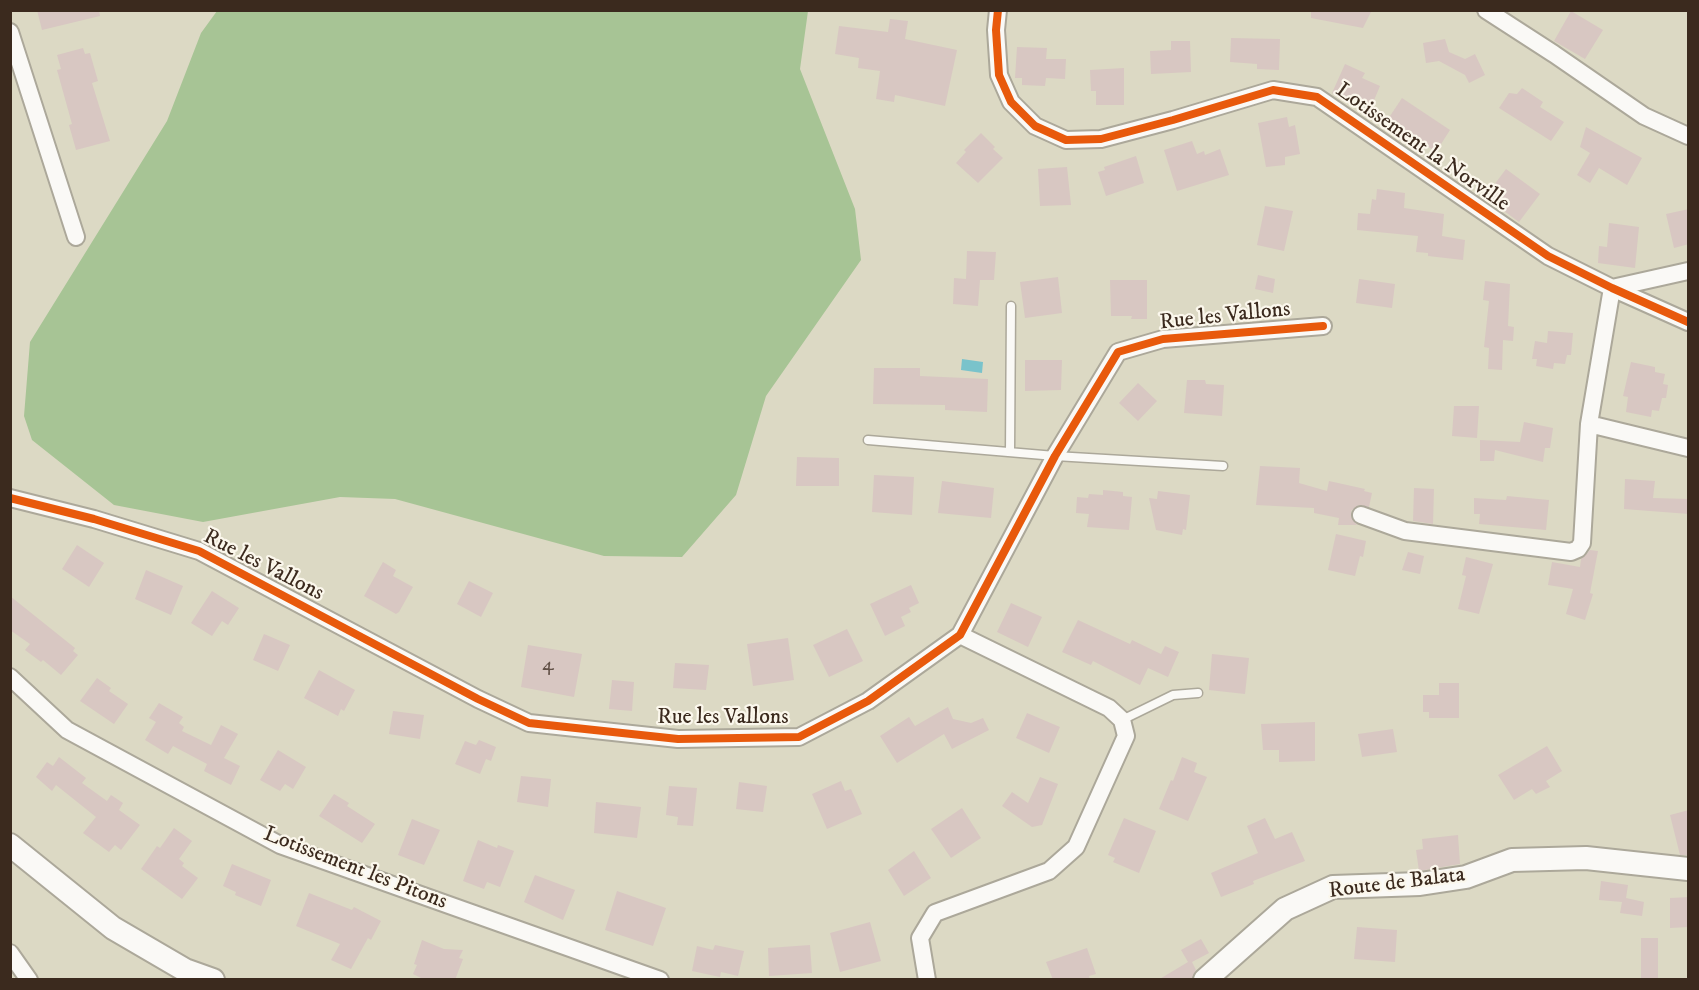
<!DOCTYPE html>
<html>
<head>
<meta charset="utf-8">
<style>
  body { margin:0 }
  #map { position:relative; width:1699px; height:990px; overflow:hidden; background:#dcd9c4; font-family:"IM FELL DW Pica",serif }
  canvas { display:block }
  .frame { position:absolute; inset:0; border:12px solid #3b2a1e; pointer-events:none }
</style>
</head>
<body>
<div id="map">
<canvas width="1699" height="990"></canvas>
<div class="frame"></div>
</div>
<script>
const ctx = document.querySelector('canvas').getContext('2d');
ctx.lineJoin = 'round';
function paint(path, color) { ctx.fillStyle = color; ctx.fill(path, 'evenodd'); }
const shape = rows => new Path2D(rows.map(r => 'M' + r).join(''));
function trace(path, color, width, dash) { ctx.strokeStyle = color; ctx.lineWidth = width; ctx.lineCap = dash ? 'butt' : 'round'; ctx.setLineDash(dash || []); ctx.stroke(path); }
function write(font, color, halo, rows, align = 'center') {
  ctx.font = font + ' "IM FELL DW Pica",serif'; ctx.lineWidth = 4.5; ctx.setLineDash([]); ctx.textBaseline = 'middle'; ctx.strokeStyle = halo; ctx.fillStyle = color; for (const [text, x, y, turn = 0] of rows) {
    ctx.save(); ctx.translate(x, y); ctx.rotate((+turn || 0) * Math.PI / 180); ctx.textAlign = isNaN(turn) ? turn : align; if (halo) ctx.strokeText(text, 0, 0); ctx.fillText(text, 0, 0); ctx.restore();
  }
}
paint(shape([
  [217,11,808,11,800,69,855,209,861,260,766,396,736,495,682,557,604,556,395,499,340,497,203,522,114,505,32,440,24,416,30,342,167,121,201,33]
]), '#a7c495');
paint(shape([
  [962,359,983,362,982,373,961,370]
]), '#7ac3cb');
paint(shape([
  [37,10,99,10,100,16,42,30],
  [1311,10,1372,10,1363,28,1311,18],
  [1571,11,1603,30,1585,59,1554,41],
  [890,19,908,21,905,39,957,50,945,106,895,95,894,102,876,99,880,71,858,68,859,58,835,54,839,26,888,32],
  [1231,38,1280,39,1279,70,1257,69,1257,64,1230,62],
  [1445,39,1449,52,1465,59,1475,54,1485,75,1469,83,1465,75,1439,61,1426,63,1423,43],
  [1171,41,1190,41,1191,72,1151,74,1150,51,1171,50],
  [1017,47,1047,48,1046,59,1066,59,1065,79,1046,78,1045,86,1022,85,1022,78,1015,78],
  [83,48,85,54,90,53,98,81,92,83,110,141,76,150,69,125,72,124,57,70,61,69,57,55],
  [1345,64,1365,73,1362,78,1380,86,1372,105,1354,97,1353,102,1332,93],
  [1124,68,1124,105,1096,105,1096,91,1091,91,1090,70],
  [1522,88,1543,102,1540,107,1564,122,1551,141,1499,108,1509,93,1517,94],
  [1402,98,1450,130,1436,152,1388,119],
  [1287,117,1289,127,1295,125,1300,154,1285,157,1285,165,1266,167,1258,123],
  [1586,127,1642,158,1627,185,1599,168,1590,183,1577,175,1590,153,1580,147],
  [981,133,995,147,993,149,1003,158,978,183,956,163,966,152,964,150],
  [1192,141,1197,154,1204,151,1205,155,1220,149,1229,175,1177,191,1164,150],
  [1136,156,1144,183,1106,196,1098,172,1105,170,1104,167],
  [1067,167,1071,205,1040,206,1038,169],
  [1506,169,1540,194,1519,222,1485,197],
  [1377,189,1405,193,1404,208,1444,214,1442,236,1465,240,1463,260,1428,256,1428,253,1416,252,1418,236,1357,230,1358,213,1370,214,1372,199,1376,200],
  [1265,206,1293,211,1284,251,1257,245],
  [1689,209,1689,244,1674,248,1666,214],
  [1609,223,1639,227,1635,268,1598,263,1599,246,1607,247],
  [967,251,996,252,994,280,980,280,978,306,953,304,954,278,966,279],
  [1258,275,1275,279,1273,293,1255,289],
  [1058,277,1062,313,1025,318,1020,282],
  [1359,279,1395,284,1392,308,1356,303],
  [1110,280,1147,280,1147,319,1131,319,1132,316,1111,316],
  [1485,281,1510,284,1508,326,1514,327,1513,341,1503,340,1502,370,1488,369,1489,348,1484,347,1489,301,1483,300],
  [1548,331,1573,333,1571,355,1567,355,1565,364,1554,363,1553,369,1536,366,1537,359,1532,359,1535,341,1547,343],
  [1025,360,1062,360,1061,390,1025,391],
  [1631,362,1655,367,1655,372,1665,374,1663,384,1668,385,1666,398,1662,398,1659,411,1652,410,1651,417,1626,412,1628,397,1623,396],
  [874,368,920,368,920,376,988,379,987,412,945,410,945,405,873,404],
  [1187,380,1205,380,1206,384,1224,385,1222,416,1184,413],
  [1138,383,1157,401,1138,421,1119,403],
  [1454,406,1479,406,1477,438,1452,436],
  [1524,422,1553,428,1550,448,1545,448,1543,462,1495,450,1494,461,1480,461,1480,440,1520,442],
  [797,457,839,458,839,486,796,486],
  [1260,466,1300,468,1299,483,1327,491,1329,481,1365,489,1364,491,1372,493,1369,507,1359,505,1351,511,1351,517,1357,525,1338,525,1339,518,1314,513,1314,508,1256,505],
  [874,475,914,477,912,515,872,512],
  [1625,479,1655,481,1653,498,1689,499,1689,514,1624,509],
  [942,481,994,488,991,518,938,513],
  [1414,488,1434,489,1433,524,1413,521],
  [1103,490,1123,492,1123,496,1132,497,1129,530,1087,527,1089,514,1076,513,1077,497,1088,498,1089,494,1103,495],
  [1158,491,1190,495,1186,530,1183,529,1182,535,1156,530,1149,498,1157,499],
  [1507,496,1549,500,1546,530,1479,524,1480,514,1474,514,1474,498,1506,500],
  [1336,534,1366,541,1363,557,1360,556,1355,576,1328,570],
  [77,545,104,563,89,587,62,569],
  [1590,550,1598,551,1590,593,1593,594,1585,620,1566,614,1573,589,1548,585,1552,562,1580,567,1581,559],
  [1408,552,1424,556,1420,574,1402,570],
  [1466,557,1493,564,1479,614,1458,609,1466,576,1462,575],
  [383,562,396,570,393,576,413,587,399,612,396,614,364,596],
  [146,570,183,586,171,615,135,599],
  [469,581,493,593,481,617,457,604],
  [911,585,919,603,909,608,911,612,901,617,905,626,885,636,870,604],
  [212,591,239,608,228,625,222,621,212,636,191,623],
  [10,596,75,648,73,651,78,655,61,675,43,660,41,662,25,650,30,644,10,630],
  [1011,603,1042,617,1028,647,997,632],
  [1078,620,1130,644,1132,640,1161,654,1165,646,1179,652,1168,677,1148,668,1140,685,1093,661,1091,665,1062,652],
  [847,629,863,661,829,677,813,645],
  [264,634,290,645,278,671,253,660],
  [788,638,794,680,753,686,747,644],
  [528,645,582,654,574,697,521,687],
  [1212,654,1249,658,1245,694,1209,690],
  [675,663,709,665,706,690,673,688],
  [319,670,355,690,344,711,341,709,338,716,304,698],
  [97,678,111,688,109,691,128,704,114,724,80,701],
  [612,680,634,682,632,711,609,709],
  [1439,683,1459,683,1459,718,1429,718,1429,712,1423,712,1423,695,1439,695],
  [159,703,183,717,179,723,184,727,182,731,211,745,221,725,238,734,224,758,240,766,231,785,204,771,207,764,173,746,168,754,145,740,156,722,149,718],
  [948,707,953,719,971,723,983,718,989,730,952,749,944,734,897,763,880,736,909,717,915,726],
  [393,711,424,715,420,739,389,734],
  [1027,713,1060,727,1049,753,1016,738],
  [1315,722,1315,761,1279,762,1279,750,1263,750,1261,724],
  [1393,729,1397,752,1362,757,1358,734],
  [479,740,496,747,491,761,486,759,480,774,455,764,465,741,476,745],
  [1547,746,1562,771,1546,781,1550,787,1536,794,1532,789,1514,800,1498,775],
  [278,750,306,767,293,789,285,784,280,791,260,780],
  [59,757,86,778,82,783,107,801,111,795,123,803,119,810,140,825,121,850,115,845,109,852,83,833,96,817,56,785,52,791,36,777,47,762,53,766],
  [1182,757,1197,763,1194,772,1207,777,1188,821,1159,809,1171,780,1173,781],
  [521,776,551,779,548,807,517,802],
  [1040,777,1058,784,1042,825,1032,827,1002,806,1012,792,1028,803],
  [841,781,845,791,851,789,862,814,827,829,812,794],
  [739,782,767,786,763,812,736,809],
  [669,786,697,788,693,826,677,825,678,817,666,815],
  [334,794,349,803,347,806,375,824,362,843,319,816],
  [596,802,641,807,637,838,594,833],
  [962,808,981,838,951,858,931,829],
  [1689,810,1689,855,1680,855,1670,815],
  [1124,818,1156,831,1139,873,1113,862,1115,858,1108,855],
  [1265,818,1275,839,1292,832,1305,861,1253,881,1254,884,1221,897,1211,873,1258,853,1247,826],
  [412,819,440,830,424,865,398,855],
  [174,828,192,841,179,859,184,863,182,866,198,878,182,899,141,869,157,846,160,848],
  [1458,835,1460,864,1419,871,1416,850,1423,849,1422,839],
  [478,840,497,848,498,845,514,851,500,887,487,882,484,889,463,881],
  [914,851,931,878,904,896,888,870],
  [232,864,271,880,261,906,235,895,236,892,223,886],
  [535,875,575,890,563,920,524,902],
  [1601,881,1628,885,1626,898,1644,902,1642,916,1620,913,1622,902,1599,900],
  [617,891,666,908,653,946,605,930],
  [309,893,352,910,354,907,381,921,371,940,368,938,351,969,331,960,340,944,296,926],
  [1689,897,1689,927,1670,928,1670,898],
  [870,922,881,961,840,972,830,933],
  [1357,927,1397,930,1395,962,1354,959],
  [1641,938,1658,938,1658,980,1641,980],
  [1201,939,1209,953,1192,962,1196,970,1192,980,1158,980,1188,962,1181,950],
  [422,940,444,949,463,950,459,958,463,959,455,980,425,980,413,974,417,965,414,964],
  [715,945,744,951,738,976,721,972,720,977,692,971,697,946,713,950],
  [810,945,812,973,769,976,768,948],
  [1087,948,1096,974,1089,976,1090,980,1053,980,1046,962]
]), '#d8c7c2');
const service = shape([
  [868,440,1055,456,1223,466],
  [1010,452,1011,306],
  [1122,720,1173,695,1198,693]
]);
const minor = shape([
  [998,10,996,30,999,75,1011,102,1035,126,1066,140,1101,139,1173,120,1273,90,1317,97,1548,256,1612,288,1688,322],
  [1486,10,1554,54,1644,116,1688,136],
  [10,32,76,237],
  [1688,271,1612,288,1589,424,1688,448],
  [10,498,94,519,199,551,478,699,529,723,678,739,799,737,868,701,960,635,1055,456,1118,352,1163,339,1323,326],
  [1361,515,1405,531,1571,552,1578,549,1582,543,1589,424],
  [10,677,67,730,280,845,660,980],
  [10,953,29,980],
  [927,980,920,938,935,913,1049,871,1076,847,1126,736,1122,720,1109,708,960,635]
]);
const secondary = shape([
  [10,845,113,928,185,970,213,980],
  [1205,980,1285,909,1333,887,1420,884,1466,877,1512,860,1586,858,1688,869]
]);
trace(service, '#aca89a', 11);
trace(minor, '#aca89a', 20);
trace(secondary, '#aca89a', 26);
trace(service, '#faf9f6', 8);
trace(minor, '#faf9f6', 16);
trace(secondary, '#faf9f6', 22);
trace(shape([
  [998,10,996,30,999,75,1011,102,1035,126,1066,140,1101,139,1173,120,1273,90,1317,97,1548,256,1612,288,1688,322],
  [10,498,94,519,199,551,478,699,529,723,678,739,799,737,868,701,960,635,1055,456,1118,352,1163,339,1323,326]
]), '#e8590c', 8);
write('20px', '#625147', null, [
  ["4",548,666]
]);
write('22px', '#3b2a1e', '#fbf7ec', [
  ["Lotissement la Norville",1422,148,35],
  ["Rue les Vallons",1225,317,-6],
  ["Rue les Vallons",263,566,27],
  ["Rue les Vallons",723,718],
  ["Lotissement les Pitons",355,869,21],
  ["Route de Balata",1397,884,-7]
]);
</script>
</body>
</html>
